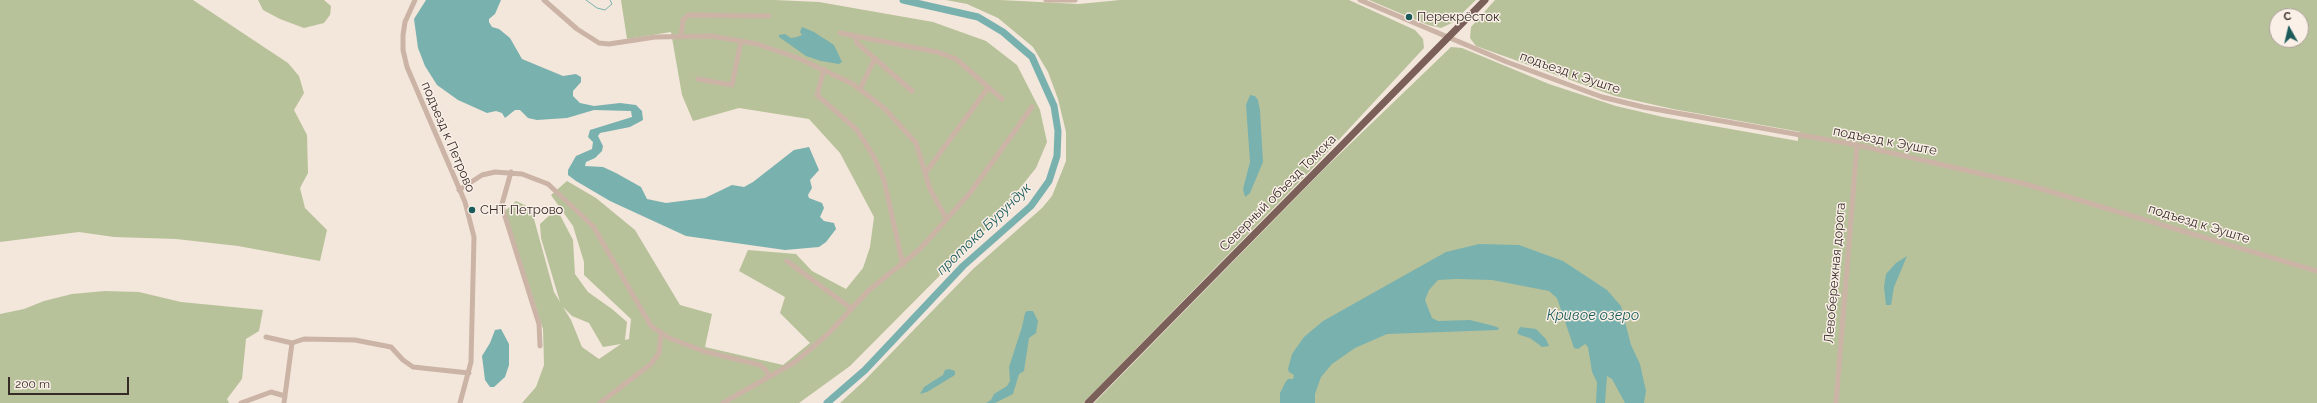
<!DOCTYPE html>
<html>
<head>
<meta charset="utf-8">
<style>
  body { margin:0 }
  #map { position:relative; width:2317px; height:403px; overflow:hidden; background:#f3e6db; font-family:Raleway,sans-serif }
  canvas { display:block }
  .north { position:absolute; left:2269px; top:8px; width:40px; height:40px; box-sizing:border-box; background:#faf0e8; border:1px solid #aca19b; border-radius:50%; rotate:352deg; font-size:11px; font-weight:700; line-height:16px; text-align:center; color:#372b27 }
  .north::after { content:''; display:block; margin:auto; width:14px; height:18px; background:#1b5b59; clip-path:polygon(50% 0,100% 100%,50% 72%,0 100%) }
  .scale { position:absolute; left:8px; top:377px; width:121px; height:18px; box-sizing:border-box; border:2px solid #372b27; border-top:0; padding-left:5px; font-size:12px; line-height:14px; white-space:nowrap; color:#372b27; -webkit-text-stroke:3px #faf0e8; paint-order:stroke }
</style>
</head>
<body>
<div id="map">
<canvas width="2317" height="403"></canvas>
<div class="north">С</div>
<div class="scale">200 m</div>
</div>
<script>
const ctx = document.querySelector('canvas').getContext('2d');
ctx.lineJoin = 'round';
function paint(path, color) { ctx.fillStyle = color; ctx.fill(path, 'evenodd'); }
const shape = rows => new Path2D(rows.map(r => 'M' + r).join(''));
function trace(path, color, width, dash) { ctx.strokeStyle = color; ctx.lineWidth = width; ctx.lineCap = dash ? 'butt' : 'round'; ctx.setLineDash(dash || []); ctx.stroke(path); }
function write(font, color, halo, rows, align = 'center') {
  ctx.font = font + ' Raleway,sans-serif'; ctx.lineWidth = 3; ctx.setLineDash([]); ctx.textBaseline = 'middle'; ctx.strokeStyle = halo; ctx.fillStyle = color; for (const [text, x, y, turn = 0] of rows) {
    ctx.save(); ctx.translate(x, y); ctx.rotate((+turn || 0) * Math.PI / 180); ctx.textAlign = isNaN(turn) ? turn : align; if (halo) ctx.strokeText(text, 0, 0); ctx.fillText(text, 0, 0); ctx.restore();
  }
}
paint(shape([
  [0,0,193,0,288,63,299,76,304,93,294,110,307,135,308,173,300,188,305,208,327,230,320,261,238,246,176,239,114,237,79,232,0,242],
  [258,0,324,0,331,6,330,15,324,23,304,28,280,19,263,10],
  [621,0,775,0,819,2,933,22,986,41,1017,65,1040,110,1047,142,1036,168,992,223,850,366,799,403,522,403,536,387,544,365,543,329,506,214,506,210,516,201,531,208,554,292,560,302,541,238,540,224,552,213,560,215,573,240,575,274,588,292,612,309,627,322,625,340,629,339,631,319,584,275,584,262,573,226,551,195,567,181,596,198,635,230,680,305,712,314,705,347,783,365,810,343,780,313,785,297,739,271,748,250,796,254,812,271,846,289,863,268,870,247,874,217,840,153,809,119,739,108,693,121,682,95,671,32,627,39],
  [563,307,572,316,589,323,603,347,621,344,599,359,582,347,571,320],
  [946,0,1000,0,1079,4,1120,0,1349,0,1415,30,1423,39,1424,48,1309,172,1083,403,840,403,864,381,973,269,1042,208,1052,196,1066,161,1066,132,1058,99,1048,72,1033,47,998,18,967,4],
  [1369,0,1476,0,1452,23,1441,28,1428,25],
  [1495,0,2317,0,2317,403,1094,403,1325,168,1451,47,1462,48,1549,84,1616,106,1663,117,1798,141,1798,133,1801,132,1673,109,1615,96,1476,46,1470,38,1471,27],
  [2277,16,2301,16,2301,40,2277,40],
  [105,291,139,292,181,302,263,310,259,331,246,339,242,379,227,399,229,403,0,403,0,314,24,309,44,301,72,294]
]), '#b8c29a');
paint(shape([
  [426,0,501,0,495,14,489,19,489,22,492,27,499,29,510,38,522,59,563,76,576,74,581,77,581,82,573,91,573,96,580,103,594,106,620,103,636,105,642,111,643,120,630,127,600,133,598,136,603,146,602,151,595,158,586,162,585,166,603,167,616,173,641,187,647,199,666,203,705,198,732,185,744,187,753,182,794,150,809,147,819,170,810,180,812,188,808,195,809,198,822,203,824,208,820,217,824,221,834,223,836,229,826,242,819,247,785,250,686,236,610,201,576,181,568,175,568,170,576,156,592,149,593,142,588,137,590,130,632,117,631,111,594,110,567,118,537,120,528,118,520,110,515,110,505,118,502,113,496,111,487,113,458,100,437,85,425,66,418,48,414,19],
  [802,27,814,32,834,45,842,62,839,64,821,61,806,56,779,37,779,35,785,34,791,38,797,37,802,35,800,32],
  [1250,95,1255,96,1258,100,1260,110,1263,162,1250,193,1245,197,1243,189,1250,162,1246,105],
  [1479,244,1519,245,1563,261,1607,290,1621,306,1631,345,1640,364,1646,391,1644,403,1625,403,1612,379,1607,376,1605,403,1596,403,1597,382,1592,372,1588,347,1585,344,1578,349,1574,348,1557,298,1549,291,1492,280,1457,279,1438,280,1429,290,1425,300,1432,318,1438,321,1470,320,1494,326,1499,328,1498,330,1387,334,1355,348,1332,364,1321,377,1315,394,1315,403,1280,403,1280,393,1285,383,1288,379,1293,379,1294,375,1289,372,1288,369,1292,354,1304,337,1323,321,1446,252],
  [1907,256,1894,287,1891,305,1886,305,1884,287,1886,274,1896,263],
  [1027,311,1033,311,1038,321,1036,333,1029,338,1024,371,1019,374,1013,394,995,403,986,403,991,400,994,394,1007,386,1010,381,1009,367,1022,327,1025,313],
  [1520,327,1536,329,1546,339,1549,346,1542,347,1530,338,1520,335,1517,333],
  [501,329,509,344,509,365,505,377,494,387,490,387,485,380,482,356,490,343,495,330],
  [949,369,955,371,955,375,927,392,920,394,924,387,943,375,945,370]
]), '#79b1af');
trace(shape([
  [586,0,597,8,605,10,612,4,610,0]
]), '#79b1af', 1);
trace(shape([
  [827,403,865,370,963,266,1031,206,1049,181,1057,156,1058,131,1054,106,1032,57,1003,32,978,17,903,0]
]), '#79b1af', 7);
trace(shape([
  [415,0,405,22,403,35,403,50,407,67,465,202,474,237,471,362,460,403],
  [544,0,577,29,599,43,609,44,655,37,712,36,757,44,798,58,853,84,885,109,916,143,930,189,946,218],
  [1046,0,1075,0],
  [1360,0,1507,62,1602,97,1643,107,1857,145,2025,184,2317,271],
  [840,33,937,52,956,59,1002,99],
  [855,36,857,43,912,91],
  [681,37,683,20,688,15,769,16],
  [824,69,817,95,857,130,874,157,884,180,903,265],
  [698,79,732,85,741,41],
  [860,89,875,58],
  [511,172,502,204,503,210,539,324,540,346],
  [926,172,988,88],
  [459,190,482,175,495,172,522,174,548,184,593,226,651,326,669,338,703,351,760,365,766,370,769,377],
  [787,261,852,309],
  [266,337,292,343],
  [241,403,271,392,285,396],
  [284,403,292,343,304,339,355,340,391,347,403,360,413,367,469,373],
  [600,403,651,364,659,353,661,332],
  [723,403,795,362,828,334,868,291,920,249,970,193,1032,107],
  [1836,403,1857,145]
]), '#cbb4a6', 5);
trace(shape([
  [1088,403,1485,0]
]), '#7a6058', 7);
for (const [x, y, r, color] of [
  [1409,17,4,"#1b5b59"],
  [472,210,4,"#1b5b59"]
]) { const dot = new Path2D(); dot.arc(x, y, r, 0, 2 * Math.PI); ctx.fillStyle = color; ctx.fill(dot); trace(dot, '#faf0e8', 1.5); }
write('13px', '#372b27', '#faf0e8', [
  ["Перекрёсток",1417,17],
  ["СНТ Петрово",480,210]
], 'left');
write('13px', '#372b27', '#faf0e8', [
  ["подъезд к Эуште",1570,73,19],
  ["подъезд к Петрово",448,137,67],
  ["подъезд к Эуште",1885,141,11],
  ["Северный объезд Томска",1278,193,-45],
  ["подъезд к Эуште",2199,224,17],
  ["Левобережная дорога",1835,273,-85]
]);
write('italic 14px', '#1b5b59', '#faf0e8', [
  ["протока Бурундук",984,229,-44],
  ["Кривое озеро",1593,316]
]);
</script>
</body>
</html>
